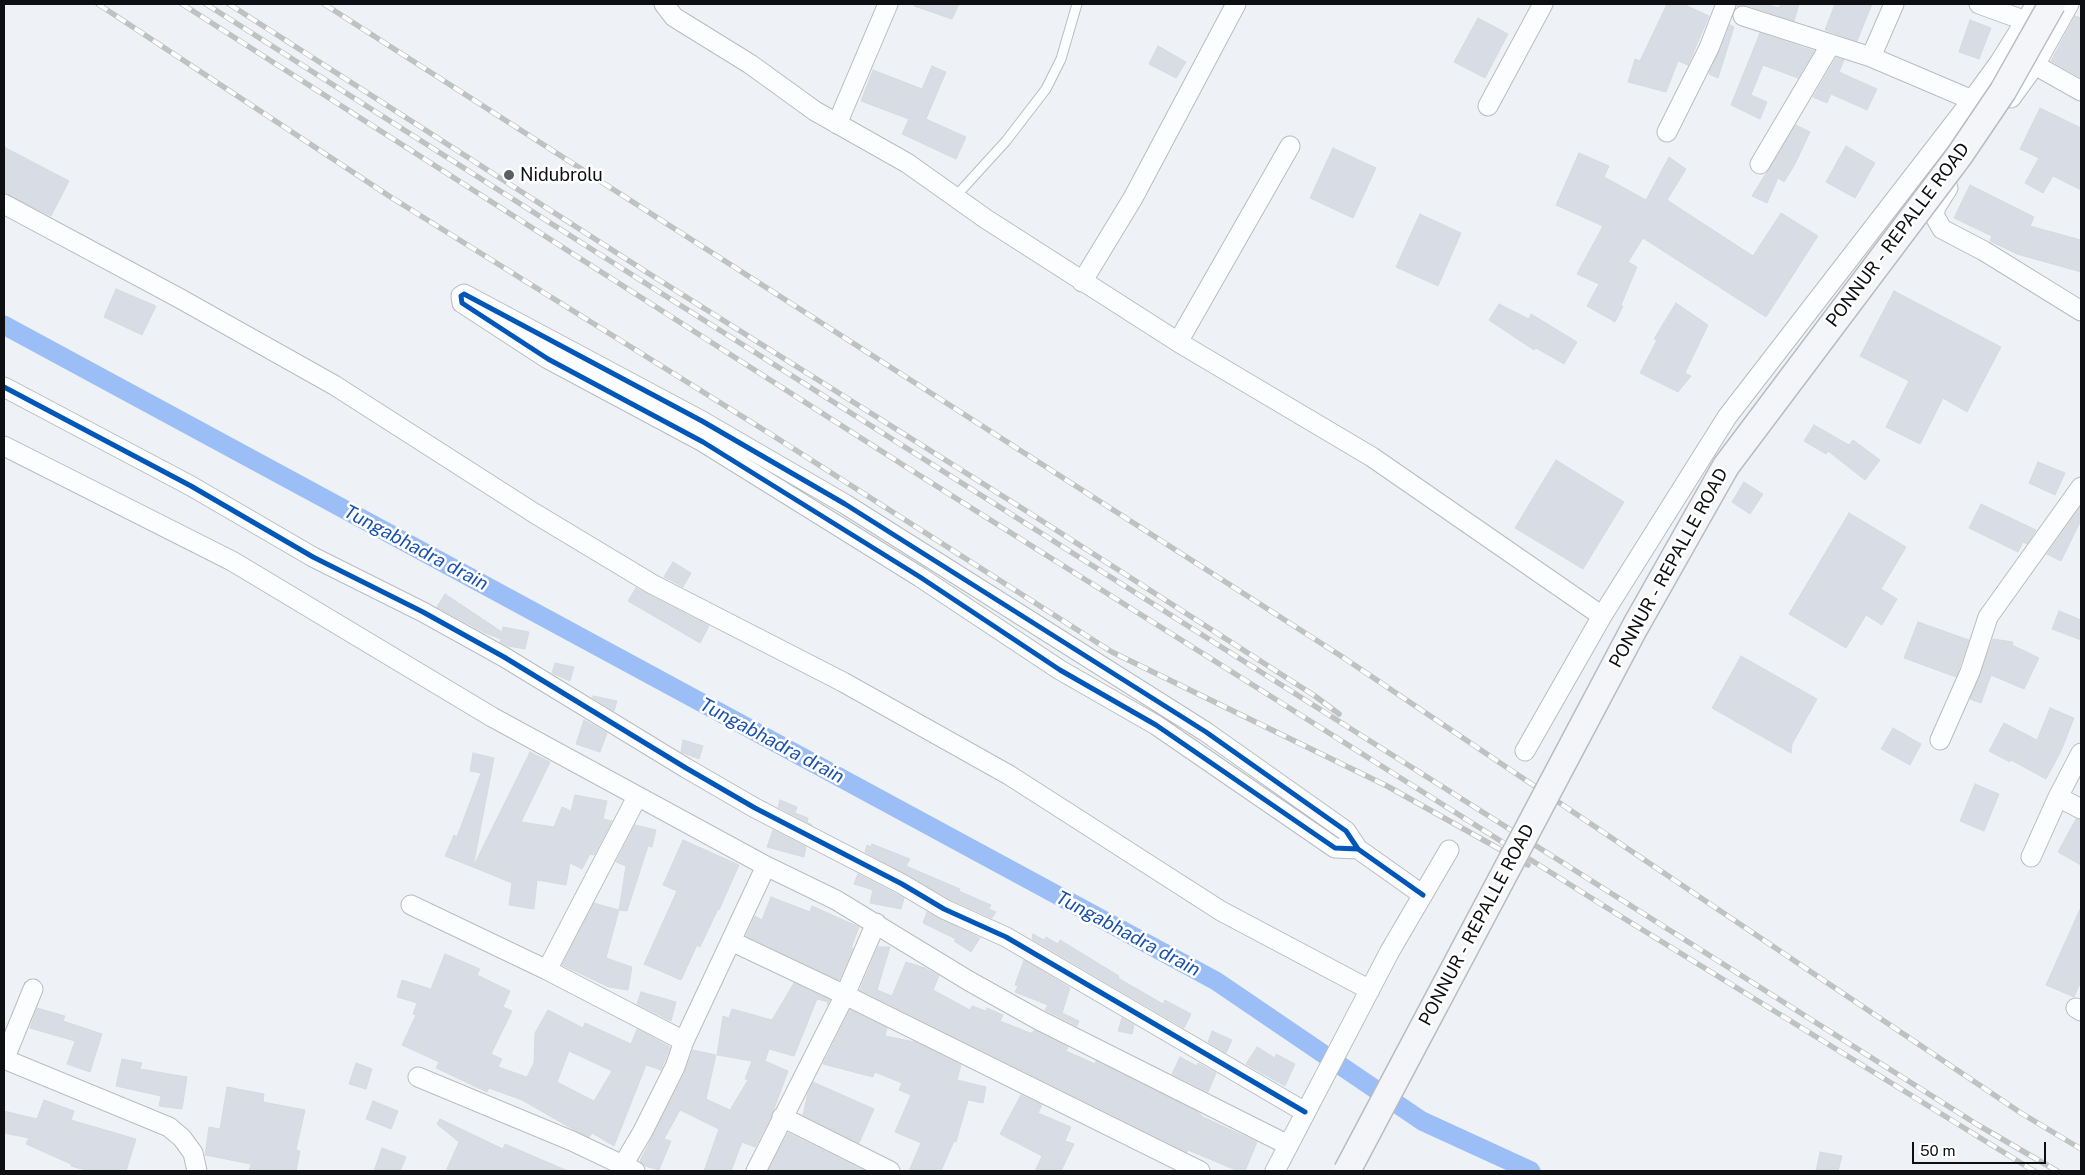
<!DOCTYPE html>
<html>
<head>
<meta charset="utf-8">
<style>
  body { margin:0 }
  #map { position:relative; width:2085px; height:1175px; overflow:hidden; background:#eef2f6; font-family:"Public Sans",sans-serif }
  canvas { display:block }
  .frame { position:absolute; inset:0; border:5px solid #0e0f12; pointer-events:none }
  .scale { position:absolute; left:1912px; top:1142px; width:134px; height:22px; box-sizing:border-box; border:2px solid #0e0f12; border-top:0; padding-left:6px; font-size:15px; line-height:18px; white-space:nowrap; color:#0e0f12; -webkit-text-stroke:4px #fff; paint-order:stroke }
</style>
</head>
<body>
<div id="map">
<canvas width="2085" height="1175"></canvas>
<div class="frame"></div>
<div class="scale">50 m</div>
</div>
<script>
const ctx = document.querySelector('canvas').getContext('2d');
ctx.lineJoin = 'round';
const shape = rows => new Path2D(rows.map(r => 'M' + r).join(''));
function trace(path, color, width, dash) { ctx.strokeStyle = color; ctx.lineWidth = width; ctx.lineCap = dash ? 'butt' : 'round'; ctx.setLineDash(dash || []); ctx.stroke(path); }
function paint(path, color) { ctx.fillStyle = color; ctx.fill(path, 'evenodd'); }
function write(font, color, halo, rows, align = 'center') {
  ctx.font = font + ' "Public Sans",sans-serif'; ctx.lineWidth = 5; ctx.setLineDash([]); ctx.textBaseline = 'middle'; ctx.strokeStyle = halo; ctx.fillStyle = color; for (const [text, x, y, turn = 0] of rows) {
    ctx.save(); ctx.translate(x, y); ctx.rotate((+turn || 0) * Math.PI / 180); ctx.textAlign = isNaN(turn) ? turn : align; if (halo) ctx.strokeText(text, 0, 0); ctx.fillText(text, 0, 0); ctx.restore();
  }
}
trace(shape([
  [4,325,1216,981,1422,1121,1531,1171]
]), '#9bbef6', 19);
const building = shape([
  [915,4,959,4,952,19,914,6,915,4],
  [1667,4,1683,4,1709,16,1688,65,1678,61,1666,92,1628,82,1635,59,1640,61,1667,4],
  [1737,4,1766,4,1779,8,1781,4,1799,4,1794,21,1746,5,1737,7,1737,4],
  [1835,4,1872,4,1857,41,1825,30,1835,4],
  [2075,16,2081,18,2081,78,2051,61,2075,16],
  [1478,18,1508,34,1485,78,1454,62,1478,18],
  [1970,20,1991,28,1979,59,1959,52,1970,20],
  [1730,25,1734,27,1718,78,1709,74,1730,25],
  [1760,33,1814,51,1798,78,1763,65,1751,95,1767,102,1760,119,1731,105,1760,33],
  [1158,46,1186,62,1176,78,1149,64,1158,46],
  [1836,58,1844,60,1839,72,1877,89,1867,110,1831,94,1827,103,1813,97,1836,58],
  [932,66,946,72,926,119,966,137,956,159,902,134,909,119,861,101,873,70,922,89,932,66],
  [2040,108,2081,128,2081,190,2053,176,2043,193,2025,183,2039,158,2020,149,2040,108],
  [1796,125,1810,132,1795,164,1784,182,1778,178,1767,203,1752,196,1796,125],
  [1846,146,1875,163,1855,198,1826,182,1846,146],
  [4,147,69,181,51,216,4,193,4,147],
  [1333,148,1376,168,1353,218,1310,198,1333,148],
  [1579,153,1609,166,1604,177,1646,200,1669,157,1686,169,1667,200,1753,256,1781,213,1818,236,1766,317,1643,238,1628,262,1637,267,1621,305,1623,306,1615,322,1587,306,1599,284,1577,274,1603,226,1556,205,1579,153],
  [1970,185,2034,217,2030,226,2081,240,2081,272,2017,254,1990,241,1992,236,1954,218,1970,185],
  [1420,214,1461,233,1438,286,1396,267,1420,214],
  [116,289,156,306,142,335,104,317,116,289],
  [1894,291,2001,347,1967,412,1943,398,1920,444,1886,427,1909,381,1860,356,1894,291],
  [1676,303,1708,325,1685,373,1691,376,1678,392,1640,373,1657,340,1654,339,1676,303],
  [1499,304,1529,319,1531,314,1577,342,1564,364,1536,348,1534,350,1489,320,1499,304],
  [1814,425,1849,445,1853,440,1880,460,1865,480,1828,451,1826,454,1804,441,1814,425],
  [1556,460,1624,502,1583,569,1515,528,1556,460],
  [2038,462,2065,473,2055,495,2029,483,2038,462],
  [1744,482,1763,494,1750,514,1732,502,1744,482],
  [1981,504,2036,530,2027,544,2023,542,2018,552,1969,528,1981,504],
  [2081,506,2081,520,2061,561,2047,554,2081,506],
  [1849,513,1906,547,1881,589,1897,599,1882,625,1866,615,1846,648,1789,614,1849,513],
  [673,562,691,573,683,587,664,577,673,562],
  [636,588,709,626,700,643,628,601,636,588],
  [445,594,502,632,503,627,529,632,525,649,508,646,500,642,501,639,485,633,437,607,445,594],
  [2059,611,2081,620,2081,640,2052,629,2059,611],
  [1918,622,1969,640,1956,677,1904,658,1918,622],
  [1993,639,2013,642,2012,645,2039,658,2024,689,1991,675,1981,703,1970,699,1993,639],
  [1741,656,1817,699,1792,744,1791,753,1712,708,1741,656],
  [555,663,574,667,570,681,552,673,555,663],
  [593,696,617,701,614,711,593,698,593,696],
  [2050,708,2074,718,2061,751,2046,779,2011,760,2010,762,1989,751,2004,723,2037,740,2050,708],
  [584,720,607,733,600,752,576,744,584,720],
  [1893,728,1921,744,1910,765,1881,749,1893,728],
  [683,740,703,746,699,759,681,752,683,740],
  [530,752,550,762,521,822,554,827,562,807,571,811,575,795,607,801,603,819,612,821,594,855,590,854,582,869,570,863,566,885,537,880,534,909,509,905,512,883,473,867,530,752],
  [473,753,494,758,473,867,445,856,454,835,457,837,481,773,470,771,473,753],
  [1975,784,1999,794,1984,831,1960,821,1975,784],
  [780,800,797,807,795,813,808,818,807,822,812,825,778,807,780,800],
  [2076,819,2081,820,2081,865,2058,852,2076,819],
  [635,825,656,830,652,847,648,846,627,911,619,910,626,866,616,862,635,825],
  [773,830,806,847,804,857,767,847,773,830],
  [683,840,739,865,719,910,718,909,700,947,697,945,681,980,644,964,677,891,663,885,683,840],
  [872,844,910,859,906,866,960,889,959,891,991,905,989,909,996,912,992,918,949,899,865,852,867,845,871,847,872,844],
  [858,874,904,898,901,909,870,903,873,890,854,884,858,874],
  [771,897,810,912,812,906,859,927,851,948,853,948,839,980,746,936,755,916,762,920,771,897],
  [594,903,619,910,606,958,632,967,628,990,609,987,562,965,594,903],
  [2081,907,2081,981,2074,997,2046,985,2081,907],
  [927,912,980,938,971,952,954,941,956,939,923,923,927,912],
  [1033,934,1044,940,1046,937,1058,944,1060,940,1119,976,1118,978,1163,1004,1165,1000,1191,1014,1184,1028,1032,939,1033,934],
  [878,947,890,947,877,990,892,996,906,962,925,968,939,976,933,990,970,1010,972,1006,986,1011,987,1008,1003,1015,1000,1021,1030,1033,1032,1033,1034,1030,1068,1047,1066,1051,1095,1064,1096,1061,1198,1112,1203,1117,1257,1142,1245,1171,1238,1171,1188,1150,1187,1152,860,990,878,947],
  [445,954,480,969,477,975,510,991,503,1007,512,1011,491,1054,502,1059,498,1067,527,1077,534,1063,535,1033,548,1010,583,1028,585,1023,631,1044,637,1029,670,1047,661,1070,646,1065,614,1146,592,1133,589,1137,576,1131,522,1100,489,1088,487,1092,436,1068,439,1062,402,1045,416,1015,413,1014,417,1003,397,997,402,980,431,989,445,954],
  [569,1051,612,1071,594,1101,557,1082,569,1051],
  [1024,960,1070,988,1062,1013,1079,1021,1077,1026,1045,1010,1048,1005,1015,992,1018,986,1015,985,1024,960],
  [794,983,830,1000,827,1005,828,1002,817,999,794,1056,769,1049,765,1061,788,1071,771,1117,755,1147,742,1142,731,1171,704,1171,719,1129,680,1110,664,1139,671,1141,659,1170,645,1166,640,1161,685,1072,693,1050,716,1055,706,1099,730,1110,748,1080,745,1079,752,1061,717,1055,723,1016,729,1018,732,1009,772,1020,794,983],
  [641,992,676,1002,671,1021,637,1004,641,992],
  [37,1008,65,1016,63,1021,102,1034,90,1072,67,1064,75,1041,30,1028,37,1008],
  [850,1010,887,1028,885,1036,915,1042,961,1065,957,1080,986,1087,983,1103,968,1100,956,1142,954,1141,941,1171,909,1171,921,1143,895,1132,911,1095,899,1090,902,1083,875,1072,873,1077,823,1064,850,1010],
  [1122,1018,1134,1025,1132,1034,1118,1031,1122,1018],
  [1212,1031,1232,1040,1226,1053,1208,1042,1212,1031],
  [1257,1047,1275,1058,1276,1054,1295,1064,1285,1086,1246,1064,1257,1047],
  [1180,1057,1197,1066,1198,1063,1216,1073,1208,1092,1172,1074,1180,1057],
  [122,1059,142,1063,140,1069,187,1077,182,1109,159,1106,161,1096,116,1086,122,1059],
  [356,1063,372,1069,366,1089,349,1084,356,1063],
  [813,1082,874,1109,859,1143,803,1115,808,1093,813,1082],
  [227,1087,264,1094,263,1102,305,1110,296,1150,300,1151,296,1171,249,1171,251,1164,205,1155,209,1127,220,1129,227,1087],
  [1021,1095,1042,1105,1038,1113,1071,1127,1065,1141,1074,1144,1061,1171,1035,1171,1042,1156,1000,1134,1021,1095],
  [44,1100,74,1111,71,1120,136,1139,126,1171,89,1171,71,1166,71,1164,26,1144,29,1138,4,1133,4,1111,37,1119,44,1100],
  [373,1101,398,1111,391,1129,366,1119,373,1101],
  [440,1119,503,1149,505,1144,568,1171,446,1171,459,1142,437,1124,440,1119],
  [788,1133,865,1171,768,1171,788,1133],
  [382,1148,406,1157,400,1171,374,1171,382,1148],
  [1820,1152,1842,1156,1838,1171,1816,1171,1820,1152]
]);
paint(building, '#d7dce5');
trace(building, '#d7dadd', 1);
const service = shape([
  [955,197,1006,141,1046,89,1061,59,1077,4]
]);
const minor = shape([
  [664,4,674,17,750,64,815,111,907,163,986,219,1178,342,1372,457,1602,616],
  [1979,4,2026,21],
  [1743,16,1871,57,1972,100],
  [1871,57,1894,4],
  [2035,65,2081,91],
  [2011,98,2035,65,2069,4],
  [1488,106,1543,4],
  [837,124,888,4],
  [1667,132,1709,48,1726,4],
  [1760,164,1831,44],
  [1948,188,1936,207,1934,215,1942,229,1984,251,2081,311],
  [4,204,179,298,334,385,534,513,652,584,843,682,1009,775,1221,911,1370,990],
  [1082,282,1133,198,1236,4],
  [1178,342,1290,146],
  [4,387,191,486,313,557,423,612,504,657,686,768,755,808,902,884,944,909,1006,937,1305,1112],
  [4,446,232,561,492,717,766,866],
  [1940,740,1970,672,1988,617,2081,487],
  [1525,751,1602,616,1727,417,1972,100,1999,63,2036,4],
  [2058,797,2081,809],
  [1358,849,1335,848,1156,725,1060,670,920,577,703,442,548,359,462,303,461,296,464,294,702,421,845,504,1206,732,1346,831,1358,849,1423,895],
  [2031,857,2058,797,2081,753],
  [411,905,547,970,684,1041],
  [731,941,845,995,1200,1171],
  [547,970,637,797],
  [2076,1008,2081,1011],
  [4,1059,169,1127,182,1138,193,1153,197,1171],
  [4,1060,33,989],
  [418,1077,572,1141,635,1171],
  [782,1117,890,1171],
  [623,1165,643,1131,675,1067,684,1041,766,866,836,900,969,981,1037,1019,1288,1145],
  [756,1171,845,995,876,923],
  [1275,1171,1390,951,1449,850]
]);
trace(service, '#b9bcc0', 11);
trace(minor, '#b9bcc0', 21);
trace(service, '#fcfdfe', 9);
trace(minor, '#fcfdfe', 19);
const rail = shape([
  [98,4,389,196,772,435,1112,652,1387,786,1528,865],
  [182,4,911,470,1612,911,2034,1171],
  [206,4,596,252,1978,1125,2057,1171],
  [229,4,648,273,1028,512,1315,696,1339,714],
  [324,4,1341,656,2021,1113,2081,1149]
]);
trace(rail, '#c0c1c1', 5.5);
trace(rail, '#fff', 4, [11]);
const secondaryBridge = shape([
  [1347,1171,1635,627,1726,466,1959,156,2003,91,2052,4]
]);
trace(secondaryBridge, '#b9bcc0', 29, []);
trace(secondaryBridge, '#f3f5f8', 26);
trace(shape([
  [4,387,191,486,313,557,423,612,504,657,686,768,755,808,902,884,944,909,1006,937,1305,1112],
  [1358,849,1335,848,1156,725,1060,670,920,577,703,442,548,359,462,303,461,296,464,294,702,421,845,504,1206,732,1346,831,1358,849,1423,895]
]), '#0057b8', 5);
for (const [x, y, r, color] of [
  [509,175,6,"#5c5e62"]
]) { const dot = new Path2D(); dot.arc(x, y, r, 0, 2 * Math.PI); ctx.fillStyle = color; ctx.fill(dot); trace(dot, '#fff', 2); }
write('18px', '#0e0f12', '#fff', [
  ["Nidubrolu",520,175]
], 'left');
write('18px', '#0e0f12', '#fff', [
  ["PONNUR - REPALLE ROAD",1898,235,-53],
  ["PONNUR - REPALLE ROAD",1669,568,-61],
  ["PONNUR - REPALLE ROAD",1477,925,-62]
]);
write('italic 19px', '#1b52ac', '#fff', [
  ["Tungabhadra drain",416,548,28],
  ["Tungabhadra drain",772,741,28],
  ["Tungabhadra drain",1128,934,28]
]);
</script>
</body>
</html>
